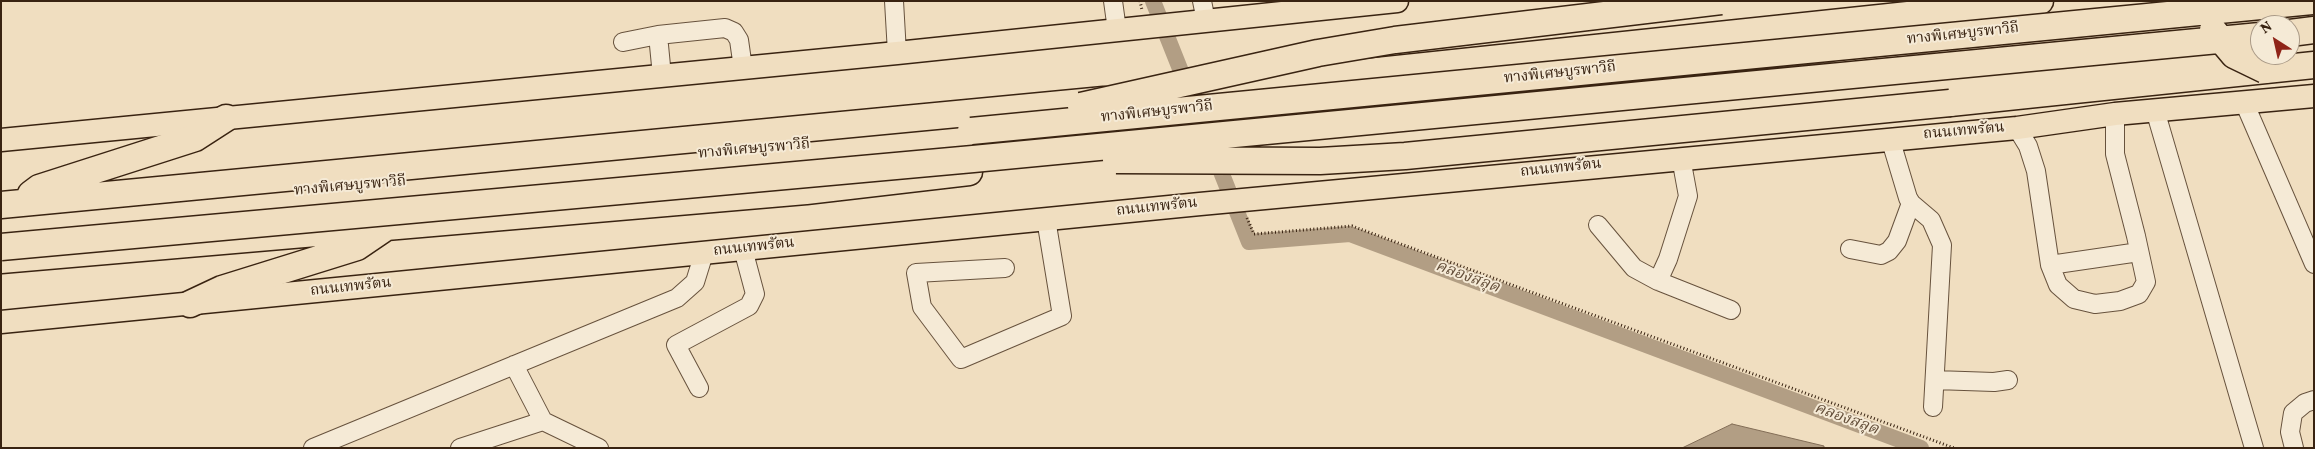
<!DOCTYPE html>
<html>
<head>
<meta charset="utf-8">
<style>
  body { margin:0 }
  #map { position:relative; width:2315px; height:449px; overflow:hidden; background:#f0dec0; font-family:Vollkorn,serif }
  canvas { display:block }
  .frame { position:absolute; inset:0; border:2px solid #392311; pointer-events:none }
  .north { position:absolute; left:2250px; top:15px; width:50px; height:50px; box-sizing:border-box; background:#f5ead6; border:1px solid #aa9a87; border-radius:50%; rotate:325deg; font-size:14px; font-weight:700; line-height:20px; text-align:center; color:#392311 }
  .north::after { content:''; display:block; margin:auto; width:18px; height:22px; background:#8f2418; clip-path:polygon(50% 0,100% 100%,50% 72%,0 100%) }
</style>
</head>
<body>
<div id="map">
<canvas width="2315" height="449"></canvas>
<div class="frame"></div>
<div class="north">N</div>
</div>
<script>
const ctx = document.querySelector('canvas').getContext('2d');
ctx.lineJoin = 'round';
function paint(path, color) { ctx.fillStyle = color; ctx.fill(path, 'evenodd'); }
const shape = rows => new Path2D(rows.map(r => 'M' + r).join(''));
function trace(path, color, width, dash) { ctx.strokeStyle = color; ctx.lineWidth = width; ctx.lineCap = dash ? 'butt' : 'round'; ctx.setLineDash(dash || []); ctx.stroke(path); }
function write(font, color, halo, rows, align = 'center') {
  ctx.font = font + ' Vollkorn,"Noto Serif Thai",serif'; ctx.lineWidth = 4; ctx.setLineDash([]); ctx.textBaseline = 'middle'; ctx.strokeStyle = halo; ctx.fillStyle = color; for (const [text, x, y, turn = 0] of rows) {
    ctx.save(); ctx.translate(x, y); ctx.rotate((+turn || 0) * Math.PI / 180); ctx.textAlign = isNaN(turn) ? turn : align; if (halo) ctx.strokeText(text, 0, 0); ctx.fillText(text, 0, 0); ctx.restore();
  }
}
const water = shape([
  [1732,424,1824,446,1824,448,1682,448,1732,424]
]);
paint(water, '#b29e84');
trace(water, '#826d56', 1);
trace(shape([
  [1153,1,1249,242,1350,234,1921,448]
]), '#b29e84', 16);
const minor = shape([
  [894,1,897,53],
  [1113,1,1117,30],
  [1202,1,1206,21],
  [658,35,662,76],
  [623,42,658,35,725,28,734,32,739,40,743,68],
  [2244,102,2314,264],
  [2155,110,2254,448],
  [2017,128,2028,146,2036,171,2050,265,2058,285,2074,299,2095,304,2120,301,2139,294,2146,282,2136,236,2115,154,2115,114],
  [1890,138,1908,198,1911,203,1931,220,1942,245,1933,407],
  [1598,225,1634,268,1658,281,1668,259,1688,196,1681,158],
  [1850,249,1881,255,1889,251,1897,241,1911,203],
  [2050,265,2139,252],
  [1005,268,916,273,922,307,961,359,1062,316,1046,219],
  [1658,281,1731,310],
  [514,365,543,421,599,448],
  [1935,380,1994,382,2008,380],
  [699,388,676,345,749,306,755,294,743,249],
  [313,448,677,298,695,282,704,253],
  [460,448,543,421],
  [2294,448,2290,432,2293,413,2305,403,2314,400]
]);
const major = shape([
  [1,140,897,53,1397,1],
  [1,322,1200,204,2017,128,2115,114,2314,96]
]);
const highway = shape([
  [2290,33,2314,30],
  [1188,91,2040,1],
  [1950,103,2314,65],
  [1204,151,1601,116,2260,52],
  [31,194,39,188,195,138,226,118],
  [1,205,1104,100],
  [1,260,806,191,969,172],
  [190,304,222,289,357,247,385,228]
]);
trace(minor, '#67523d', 20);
trace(major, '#392311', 25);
trace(highway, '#392311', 29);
trace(shape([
  [1140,1,1142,10],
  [1247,218,1254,234,1352,226,1954,448]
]), '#392311', 3, [1, 2.5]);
trace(minor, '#f5ead6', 18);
trace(major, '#f0dec0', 22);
trace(highway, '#f0dec0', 26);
const highwayBridge = shape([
  [2213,30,2234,55,2265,70],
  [1081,106,1318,53,1395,40,1721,1],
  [971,131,2312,1],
  [1116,160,1320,161,1405,156,1950,103],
  [1,247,973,159,2260,36]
]);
trace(highwayBridge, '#392311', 29, []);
trace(highwayBridge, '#f0dec0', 26);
write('15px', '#392311', '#f5ead6', [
  ["ทางพิเศษบูรพาวิถี",1963,35,-6],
  ["ทางพิเศษบูรพาวิถี",1560,74,-6],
  ["ทางพิเศษบูรพาวิถี",1157,113,-6],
  ["ถนนเทพรัตน",1964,132,-5],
  ["ทางพิเศษบูรพาวิถี",754,150,-5],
  ["ถนนเทพรัตน",1561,169,-6],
  ["ทางพิเศษบูรพาวิถี",350,187,-5],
  ["ถนนเทพรัตน",1157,208,-6],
  ["ถนนเทพรัตน",754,248,-6],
  ["ถนนเทพรัตน",351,288,-6]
]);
write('italic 16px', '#634e39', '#f5ead6', [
  ["คลองสลุด",1467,278,20],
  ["คลองสลุด",1846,420,20]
]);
</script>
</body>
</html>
